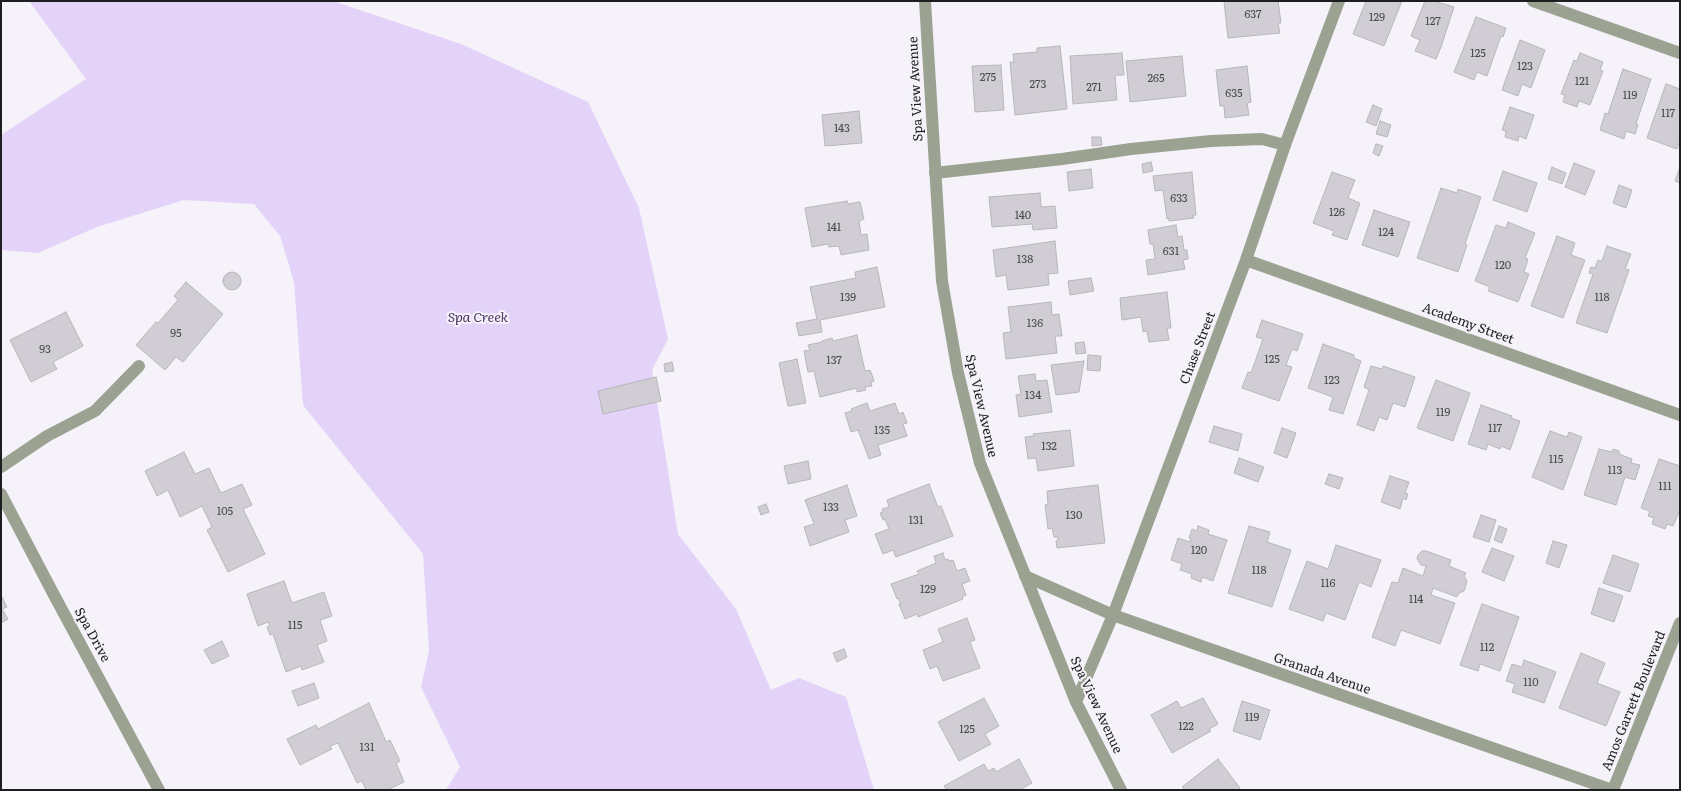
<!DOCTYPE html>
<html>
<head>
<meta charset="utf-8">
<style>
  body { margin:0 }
  #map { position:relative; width:1681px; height:791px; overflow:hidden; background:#f5f2f9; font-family:Literata,serif }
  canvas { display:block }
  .frame { position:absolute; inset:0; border:2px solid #1e1d20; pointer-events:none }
</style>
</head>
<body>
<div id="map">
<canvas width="1681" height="791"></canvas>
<div class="frame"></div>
</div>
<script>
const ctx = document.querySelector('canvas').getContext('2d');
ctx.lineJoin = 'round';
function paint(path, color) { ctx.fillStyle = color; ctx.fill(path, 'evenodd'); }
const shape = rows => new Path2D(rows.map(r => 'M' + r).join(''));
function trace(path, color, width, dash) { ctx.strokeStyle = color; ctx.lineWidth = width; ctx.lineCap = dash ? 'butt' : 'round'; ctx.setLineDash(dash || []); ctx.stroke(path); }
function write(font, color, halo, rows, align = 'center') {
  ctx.font = font + ' Literata,serif'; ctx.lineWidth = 4; ctx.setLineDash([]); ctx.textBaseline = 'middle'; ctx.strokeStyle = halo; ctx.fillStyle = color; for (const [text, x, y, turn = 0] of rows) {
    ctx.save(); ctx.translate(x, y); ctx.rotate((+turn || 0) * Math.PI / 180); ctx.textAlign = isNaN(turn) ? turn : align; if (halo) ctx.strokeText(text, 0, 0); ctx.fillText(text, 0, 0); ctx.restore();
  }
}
paint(shape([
  [29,1,333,1,461,44,588,102,639,208,668,339,652,370,678,534,736,609,771,690,799,678,846,697,874,790,446,790,460,767,421,687,429,651,423,554,303,405,294,282,280,236,254,204,184,200,97,227,38,253,1,250,1,135,86,79]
]), '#e4d3f9');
const building = shape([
  [1224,1,1278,1,1281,23,1278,23,1280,33,1228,38,1224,1],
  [1366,1,1402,1,1384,46,1353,34,1366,1],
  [1425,1,1434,1,1454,7,1441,47,1436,59,1415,51,1420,40,1411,36,1425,1],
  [1476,17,1506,28,1503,37,1501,36,1487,76,1477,72,1474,80,1454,72,1476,17],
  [1520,40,1545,50,1531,88,1522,84,1518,96,1502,90,1520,40],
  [1060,46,1067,109,1015,115,1010,62,1014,62,1013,54,1037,52,1037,48,1060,46],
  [1122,53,1124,75,1115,75,1117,100,1073,104,1070,56,1122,53],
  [1580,53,1603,62,1600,70,1603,71,1590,105,1579,101,1577,107,1563,102,1565,95,1561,94,1574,60,1577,61,1580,53],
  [1182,56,1186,96,1130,102,1126,61,1182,56],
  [1001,65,1004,110,975,112,972,66,1001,65],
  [1247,66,1251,102,1247,103,1249,115,1225,118,1224,106,1220,106,1216,70,1247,66],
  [1623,69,1651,79,1636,124,1638,125,1635,134,1626,131,1624,139,1600,130,1605,113,1608,114,1623,69],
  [1666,84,1680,89,1680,140,1677,149,1647,138,1666,84],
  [1373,105,1382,109,1376,126,1366,122,1373,105],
  [1510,107,1534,115,1526,139,1519,136,1518,141,1505,137,1506,131,1502,130,1510,107],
  [859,111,862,143,825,146,822,115,859,111],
  [1380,121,1391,125,1387,137,1376,134,1380,121],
  [1092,137,1101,137,1102,145,1092,146,1092,137],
  [1376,144,1383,146,1379,156,1373,153,1376,144],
  [1151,162,1153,171,1143,173,1142,164,1151,162],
  [1574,163,1595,171,1585,195,1565,187,1574,163],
  [1552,167,1566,173,1562,184,1548,179,1552,167],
  [1680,167,1680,183,1675,181,1680,167],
  [1091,169,1093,188,1069,191,1067,172,1091,169],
  [1503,171,1537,183,1527,212,1493,200,1503,171],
  [1192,172,1196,215,1193,215,1194,218,1169,221,1169,218,1167,219,1163,190,1155,191,1153,176,1192,172],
  [1332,172,1355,180,1348,198,1360,203,1347,240,1332,235,1334,231,1313,223,1332,172],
  [1619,185,1632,190,1626,208,1613,203,1619,185],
  [1441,188,1457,193,1458,189,1481,197,1465,244,1467,245,1458,272,1417,258,1441,188],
  [1040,193,1041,207,1055,206,1057,228,1033,230,1032,224,992,227,989,197,1040,193],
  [847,201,848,204,860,202,864,219,859,221,861,235,867,234,869,250,841,255,839,246,829,247,828,244,812,247,805,208,847,201],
  [1374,210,1410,222,1398,257,1362,245,1374,210],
  [1508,222,1535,233,1525,258,1528,259,1524,272,1529,274,1518,302,1488,291,1490,287,1475,281,1496,225,1506,228,1508,222],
  [1176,225,1178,237,1182,236,1184,250,1187,250,1188,259,1183,260,1185,269,1148,275,1146,260,1155,259,1153,244,1150,244,1148,230,1176,225],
  [1557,236,1575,243,1571,255,1585,260,1563,318,1531,306,1557,236],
  [1055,241,1058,273,1048,274,1049,285,1008,290,1006,275,996,277,993,250,1055,241],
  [1607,246,1631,254,1625,269,1629,270,1607,333,1576,323,1593,274,1589,273,1591,267,1595,268,1598,260,1602,261,1607,246],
  [877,267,885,307,820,320,822,332,799,336,796,323,817,319,810,287,856,278,855,272,877,267],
  '223 281a9 9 0 1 1 18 0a9 9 0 1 1-18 0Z',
  [1091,278,1094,291,1070,295,1068,281,1091,278],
  [186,282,223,314,183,362,176,357,165,370,136,345,156,322,158,323,178,300,174,296,186,282],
  [1167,292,1171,328,1167,328,1169,340,1149,342,1147,331,1143,332,1141,317,1122,320,1120,298,1167,292],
  [1051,302,1052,315,1059,314,1062,336,1055,336,1057,353,1006,359,1003,333,1011,332,1008,307,1051,302],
  [66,312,83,346,53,362,57,369,31,382,10,340,66,312],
  [1262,320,1303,334,1297,351,1292,349,1286,365,1292,367,1279,401,1242,388,1248,372,1251,373,1263,339,1256,337,1262,320],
  [857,335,865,371,870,370,871,372,874,381,871,382,872,386,865,387,866,390,857,392,857,388,820,397,814,371,808,372,804,351,810,350,808,345,822,342,822,341,832,338,833,341,857,335],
  [1084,342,1086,353,1076,354,1075,343,1084,342],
  [1323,344,1354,355,1354,358,1361,361,1343,414,1329,410,1333,397,1308,388,1323,344],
  [1088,355,1101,356,1100,371,1087,370,1088,355],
  [797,359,806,403,788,406,779,363,797,359],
  [1084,361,1079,392,1056,395,1051,365,1084,361],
  [672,362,674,371,665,372,664,364,672,362],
  [1371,366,1382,369,1383,366,1415,377,1405,407,1393,403,1387,420,1379,417,1374,431,1357,425,1369,390,1364,387,1371,366],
  [1035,374,1036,381,1047,380,1052,412,1019,417,1016,395,1021,394,1018,376,1035,374],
  [656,377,661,401,603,414,598,391,656,377],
  [1436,380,1470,393,1453,441,1417,428,1436,380],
  [867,403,870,411,895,403,899,414,903,412,907,423,903,424,907,436,878,445,881,455,869,459,858,430,851,432,845,413,852,411,851,409,867,403],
  [1481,405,1512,416,1511,418,1520,421,1510,450,1501,446,1500,449,1488,444,1486,450,1468,444,1481,405],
  [1214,426,1242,434,1238,451,1209,442,1214,426],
  [1282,428,1296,433,1287,458,1274,453,1282,428],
  [1070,430,1074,466,1038,471,1036,458,1028,459,1025,437,1034,436,1033,434,1070,430],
  [1550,431,1567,437,1569,432,1582,437,1563,490,1532,477,1550,431],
  [1599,449,1612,452,1613,449,1619,451,1619,454,1632,459,1631,463,1640,465,1635,480,1625,477,1616,505,1584,495,1599,449],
  [184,452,195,474,209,468,221,493,242,484,252,505,243,509,265,554,228,572,207,530,212,527,202,506,180,517,168,490,157,496,145,471,184,452],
  [1239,458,1264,467,1258,482,1234,473,1239,458],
  [1659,459,1680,466,1680,510,1673,526,1667,524,1665,529,1652,524,1654,518,1648,516,1650,511,1641,508,1659,459],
  [808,461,811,479,788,484,784,466,808,461],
  [1329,474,1343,478,1339,489,1325,484,1329,474],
  [1390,476,1409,482,1405,493,1408,494,1406,500,1403,498,1400,509,1381,502,1390,476],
  [929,484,938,507,941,506,953,536,896,557,893,550,883,554,875,534,889,529,885,519,883,520,880,513,883,512,882,509,889,507,887,500,929,484],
  [847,485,857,516,845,520,849,532,810,546,804,527,814,524,805,500,847,485],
  [1098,485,1105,543,1057,548,1056,541,1058,540,1058,537,1054,537,1052,528,1048,529,1045,505,1048,504,1047,491,1098,485],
  [766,504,769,512,761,515,758,507,766,504],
  [1481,515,1496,520,1489,542,1473,537,1481,515],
  [1198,526,1209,530,1208,534,1227,540,1213,581,1202,577,1201,582,1191,578,1192,574,1180,570,1182,564,1171,560,1178,538,1190,542,1191,539,1189,538,1192,529,1197,531,1198,526],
  [1249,526,1270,532,1267,542,1291,550,1272,607,1228,593,1249,526],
  [1499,526,1507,529,1502,543,1494,540,1499,526],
  [1553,541,1567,545,1559,568,1546,563,1553,541],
  [1336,545,1381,560,1371,587,1359,582,1345,620,1326,613,1323,621,1289,609,1307,561,1328,569,1336,545],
  [1492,548,1514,556,1504,581,1482,572,1492,548],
  [1422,551,1426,551,1451,560,1449,566,1466,573,1464,576,1467,581,1464,591,1459,593,1457,597,1433,588,1431,595,1455,603,1440,644,1401,630,1395,646,1372,637,1392,582,1398,583,1403,568,1423,576,1426,566,1421,565,1417,559,1418,555,1422,551],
  [943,553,945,560,948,559,949,561,953,560,957,571,965,568,970,581,962,584,966,595,962,597,963,599,918,617,917,614,905,619,899,604,901,604,898,598,897,599,891,584,919,574,917,571,936,563,934,556,943,553],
  [1613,555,1639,564,1630,592,1603,583,1613,555],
  [284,581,292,603,324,592,332,616,320,620,327,641,317,645,324,662,302,670,301,666,286,672,273,634,270,635,267,627,270,626,268,622,258,626,247,594,284,581],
  [1599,588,1623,596,1614,622,1591,614,1599,588],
  [1,595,7,607,2,609,8,619,1,623,1,595],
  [1482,604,1519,617,1500,671,1480,664,1478,671,1460,665,1482,604],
  [967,618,975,640,970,642,980,668,943,681,937,666,930,669,923,650,943,642,938,629,967,618],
  [222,641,229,656,212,664,204,650,222,641],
  [844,649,847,657,837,662,833,653,844,649],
  [1581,653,1605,663,1597,683,1620,692,1606,726,1559,708,1581,653],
  [1524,660,1556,672,1544,703,1512,692,1515,684,1506,681,1512,664,1522,667,1524,660],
  [314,683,319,698,298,706,292,691,314,683],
  [984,698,999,726,985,734,991,744,959,761,938,722,984,698],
  [1203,698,1218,724,1209,729,1211,731,1172,753,1151,715,1177,701,1181,708,1203,698],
  [1242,701,1270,710,1260,740,1233,731,1242,701],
  [369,703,384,737,386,742,390,740,400,761,396,763,404,782,387,790,366,790,362,781,357,783,338,743,330,746,332,749,300,765,287,739,316,725,318,729,369,703],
  [1019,759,1032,783,1019,790,947,790,944,786,984,764,988,771,994,768,996,772,1019,759],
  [1218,759,1240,788,1238,790,1185,790,1182,787,1218,759]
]);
paint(building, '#d0cdd4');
trace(building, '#b8b5bc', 1);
trace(shape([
  [935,173,1062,159,1131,149,1211,141,1262,139,1285,145],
  [1,467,47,436,95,411,139,366]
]), '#9ba292', 12);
trace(shape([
  [925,1,942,281,958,373,980,463,1076,702,1121,790],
  [1533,1,1680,53],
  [1246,260,1680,415],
  [1,494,54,595,159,790],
  [1025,576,1113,615,1612,790],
  [1076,702,1113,615,1246,260,1285,145,1339,1],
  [1613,790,1680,623]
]), '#9ba292', 12);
write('11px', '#4a494d', null, [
  ["637",1253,15],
  ["129",1377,18],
  ["127",1433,22],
  ["125",1478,54],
  ["123",1525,67],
  ["275",988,78],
  ["265",1156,79],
  ["121",1582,82],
  ["273",1038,85],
  ["271",1094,88],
  ["635",1234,94],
  ["119",1630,96],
  ["117",1668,114],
  ["143",842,129],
  ["633",1179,199],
  ["126",1337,213],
  ["140",1023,216],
  ["141",834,228],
  ["124",1386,233],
  ["631",1171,252],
  ["138",1025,260],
  ["120",1503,266],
  ["139",848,298],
  ["118",1602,298],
  ["136",1035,324],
  ["95",176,334],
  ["93",45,350],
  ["125",1272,360],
  ["137",834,361],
  ["123",1332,381],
  ["134",1033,396],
  ["119",1443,413],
  ["117",1495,429],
  ["135",882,431],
  ["132",1049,447],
  ["115",1556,460],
  ["113",1615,471],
  ["111",1665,487],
  ["133",831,508],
  ["105",225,512],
  ["130",1074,516],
  ["131",916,521],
  ["120",1199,551],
  ["118",1259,571],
  ["116",1328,584],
  ["129",928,590],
  ["114",1416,600],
  ["115",295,626],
  ["112",1487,648],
  ["110",1531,683],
  ["119",1252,718],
  ["122",1186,727],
  ["125",967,730],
  ["131",367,748]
]);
write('13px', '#1e1d20', '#f5f2f9', [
  ["Spa View Avenue",916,89,-93],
  ["Academy Street",1468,324,20],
  ["Chase Street",1198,348,-69],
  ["Spa View Avenue",981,406,77],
  ["Spa Drive",92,635,61],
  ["Granada Avenue",1322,674,19],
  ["Amos Garrett Boulevard",1634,701,-68],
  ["Spa View Avenue",1096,705,65]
]);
write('italic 14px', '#503868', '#f5f2f9', [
  ["Spa Creek",478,318]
]);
</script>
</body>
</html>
